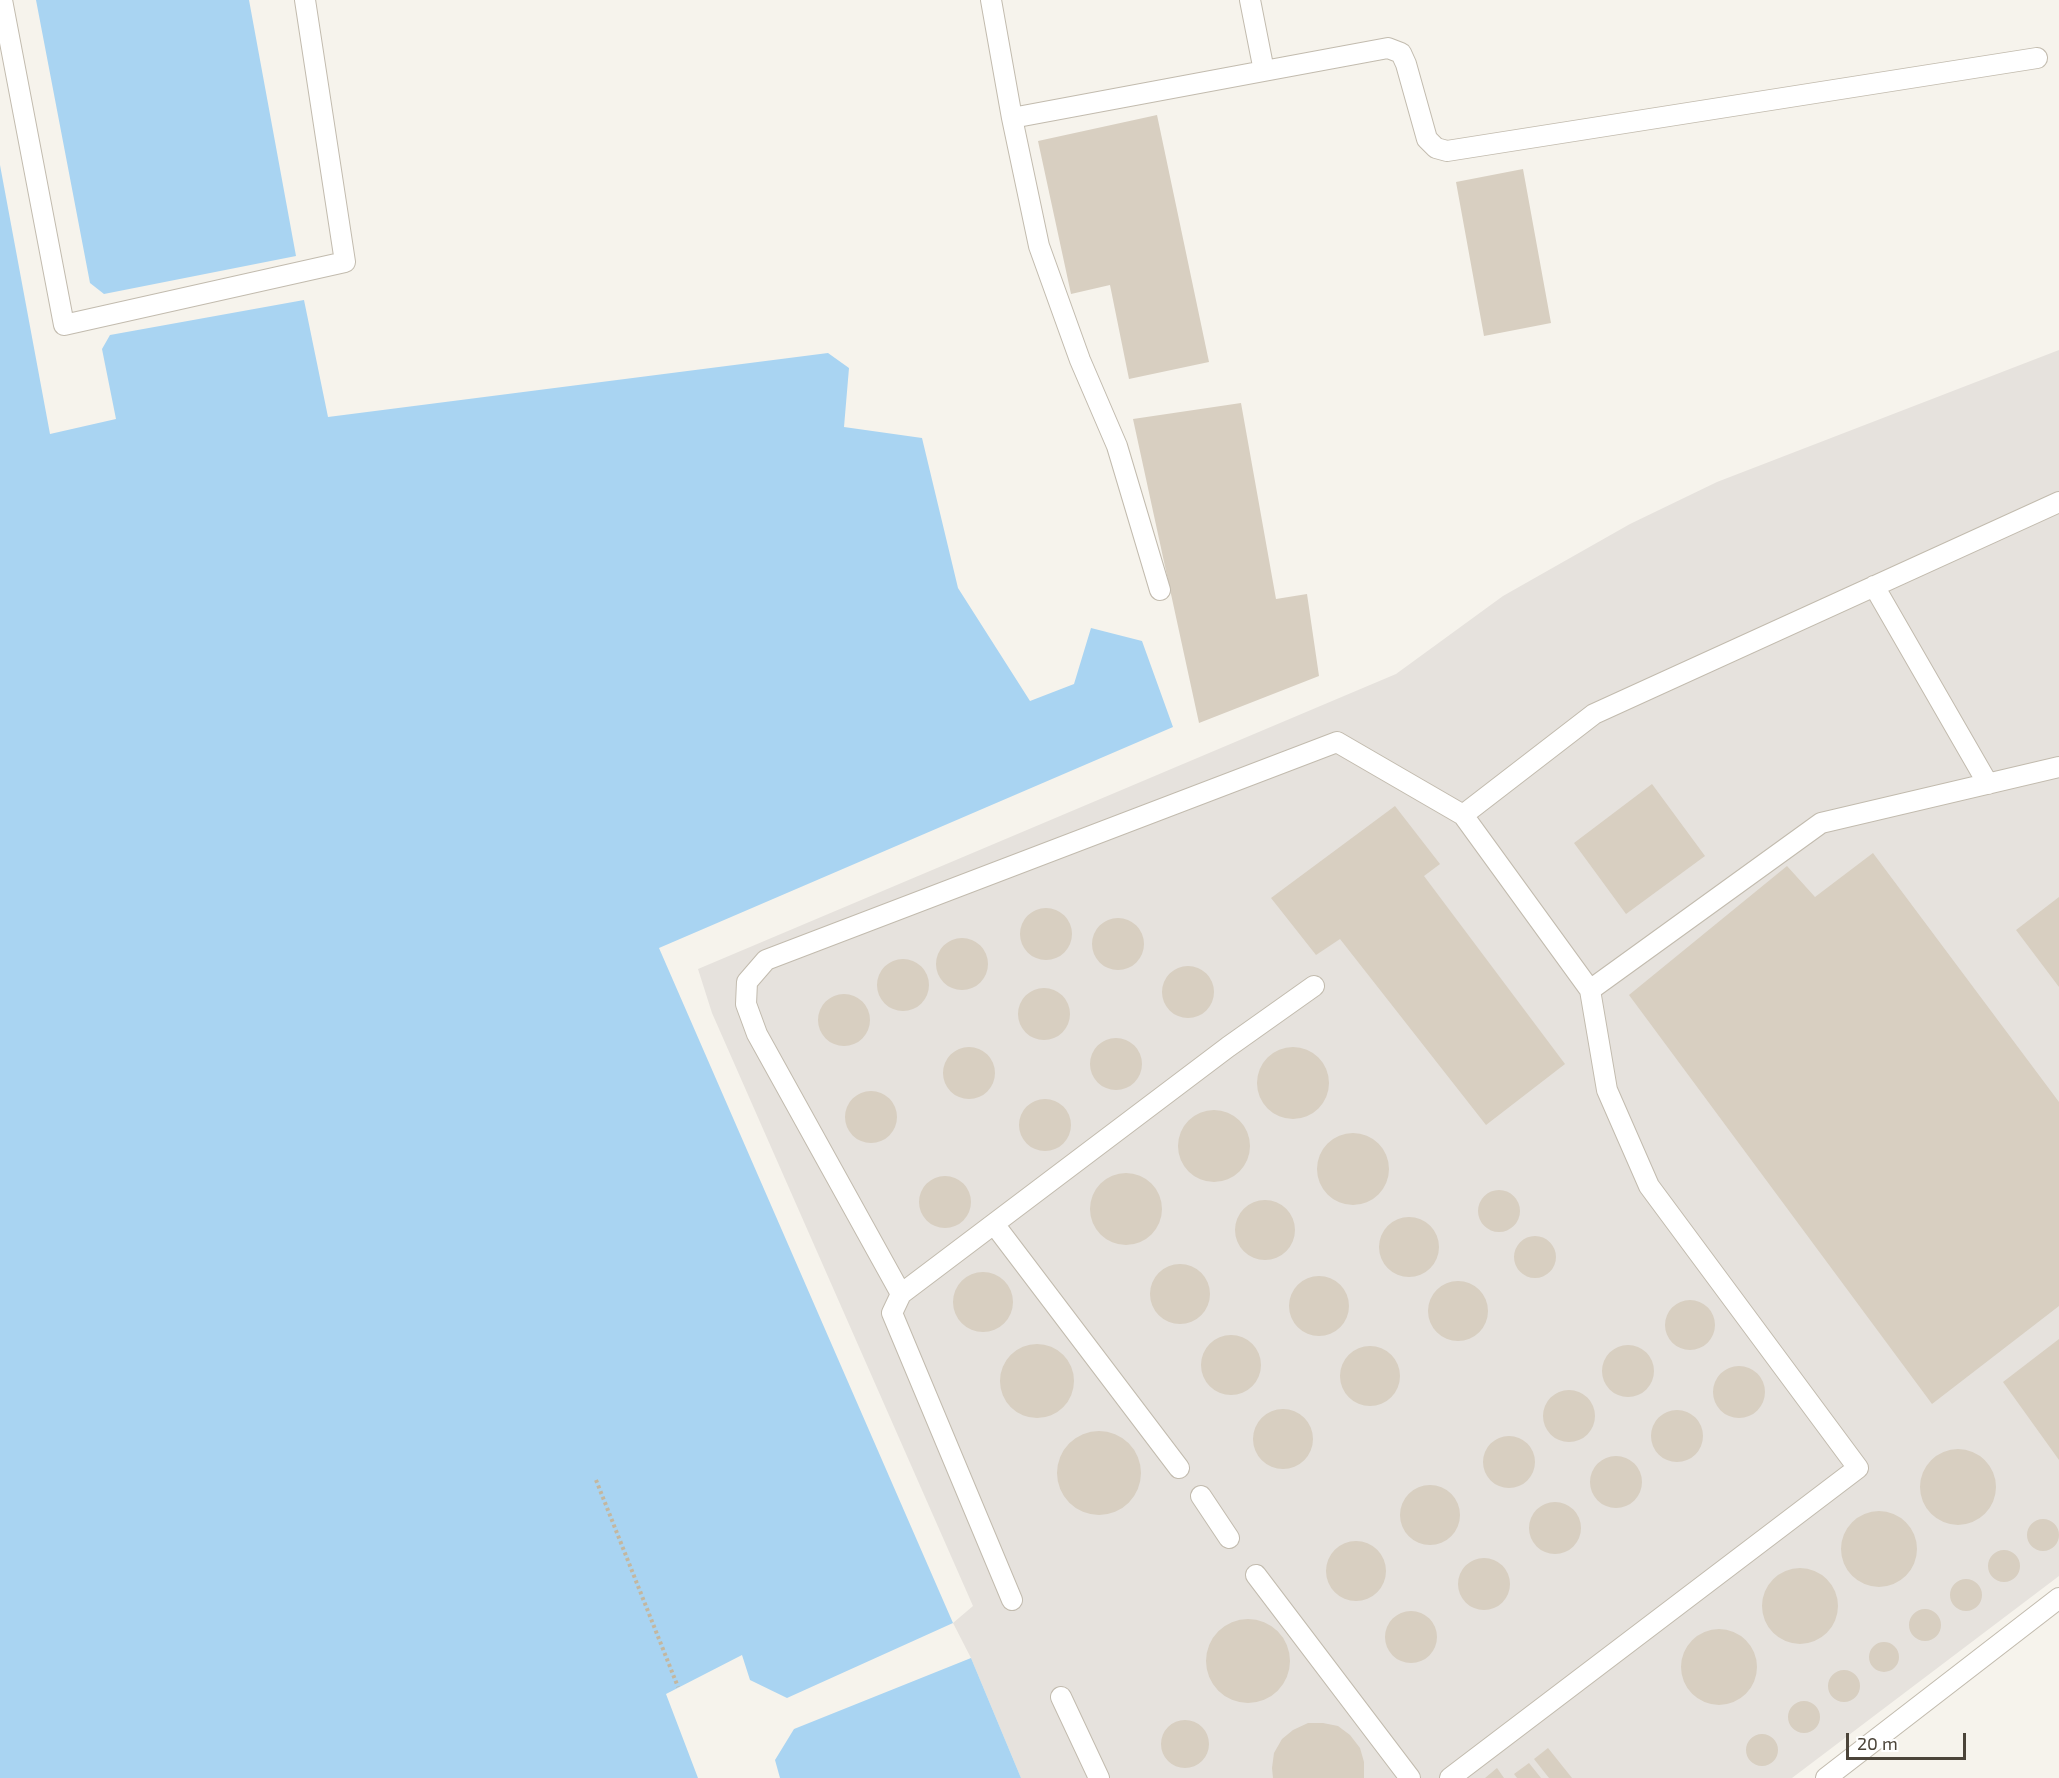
<!DOCTYPE html>
<html>
<head>
<meta charset="utf-8">
<style>
  body { margin:0 }
  #map { position:relative; width:2059px; height:1778px; overflow:hidden; background:#f6f3ec; font-family:"Exo 2",sans-serif }
  canvas { display:block }
  .scale { position:absolute; left:1846px; top:1733px; width:120px; height:27px; box-sizing:border-box; border:3px solid #4b4439; border-top:0; padding-left:8px; font-size:18px; line-height:21px; white-space:nowrap; color:#4b4439; -webkit-text-stroke:4px #fff; paint-order:stroke }
</style>
</head>
<body>
<div id="map">
<canvas width="2059" height="1778"></canvas>
<div class="scale">20 m</div>
</div>
<script>
const ctx = document.querySelector('canvas').getContext('2d');
ctx.lineJoin = 'round';
function paint(path, color) { ctx.fillStyle = color; ctx.fill(path, 'evenodd'); }
const shape = rows => new Path2D(rows.map(r => 'M' + r).join(''));
function trace(path, color, width, dash) { ctx.strokeStyle = color; ctx.lineWidth = width; ctx.lineCap = dash ? 'butt' : 'round'; ctx.setLineDash(dash || []); ctx.stroke(path); }
paint(shape([
  [2059,350,2059,1576,1792,1778,1021,1778,971,1658,953,1623,973,1606,712,1013,698,969,1396,674,1503,596,1630,524,1717,482]
]), '#e6e2dd');
paint(shape([
  [36,0,249,0,296,256,104,294,90,283],
  [0,165,50,434,116,419,102,349,110,335,304,300,328,417,828,353,849,368,844,427,922,438,958,588,1030,701,1074,684,1091,628,1142,641,1173,727,659,948,953,1623,787,1698,750,1680,742,1655,666,1694,698,1778,0,1778],
  [971,1658,1021,1778,780,1778,775,1760,794,1729]
]), '#a9d4f2');
paint(shape([
  [1157,115,1209,362,1129,379,1110,285,1071,294,1038,141],
  [1523,169,1551,323,1484,336,1456,182],
  [1241,403,1276,599,1307,594,1319,676,1199,723,1133,419],
  [1652,784,1705,856,1626,914,1574,843],
  [1395,806,1440,864,1424,876,1565,1064,1486,1125,1340,939,1316,955,1271,898],
  [1873,853,2059,1102,2059,1306,1932,1404,1629,995,1787,866,1815,897],
  [2059,897,2059,987,2016,930],
  '1020 934a26 26 0 1 1 52 0a26 26 0 1 1-52 0Z',
  '1092 944a26 26 0 1 1 52 0a26 26 0 1 1-52 0Z',
  '936 964a26 26 0 1 1 52 0a26 26 0 1 1-52 0Z',
  '877 985a26 26 0 1 1 52 0a26 26 0 1 1-52 0Z',
  '1162 992a26 26 0 1 1 52 0a26 26 0 1 1-52 0Z',
  '1018 1014a26 26 0 1 1 52 0a26 26 0 1 1-52 0Z',
  '818 1020a26 26 0 1 1 52 0a26 26 0 1 1-52 0Z',
  '1090 1064a26 26 0 1 1 52 0a26 26 0 1 1-52 0Z',
  '943 1073a26 26 0 1 1 52 0a26 26 0 1 1-52 0Z',
  '1257 1083a36 36 0 1 1 72 0a36 36 0 1 1-72 0Z',
  '845 1117a26 26 0 1 1 52 0a26 26 0 1 1-52 0Z',
  '1019 1125a26 26 0 1 1 52 0a26 26 0 1 1-52 0Z',
  '1178 1146a36 36 0 1 1 72 0a36 36 0 1 1-72 0Z',
  '1317 1169a36 36 0 1 1 72 0a36 36 0 1 1-72 0Z',
  '1090 1209a36 36 0 1 1 72 0a36 36 0 1 1-72 0Z',
  '919 1202a26 26 0 1 1 52 0a26 26 0 1 1-52 0Z',
  '1478 1211a21 21 0 1 1 42 0a21 21 0 1 1-42 0Z',
  '1235 1230a30 30 0 1 1 60 0a30 30 0 1 1-60 0Z',
  '1379 1247a30 30 0 1 1 60 0a30 30 0 1 1-60 0Z',
  '1514 1257a21 21 0 1 1 42 0a21 21 0 1 1-42 0Z',
  '1150 1294a30 30 0 1 1 60 0a30 30 0 1 1-60 0Z',
  '953 1302a30 30 0 1 1 60 0a30 30 0 1 1-60 0Z',
  '1289 1306a30 30 0 1 1 60 0a30 30 0 1 1-60 0Z',
  '1428 1311a30 30 0 1 1 60 0a30 30 0 1 1-60 0Z',
  '1665 1325a25 25 0 1 1 50 0a25 25 0 1 1-50 0Z',
  '1201 1365a30 30 0 1 1 60 0a30 30 0 1 1-60 0Z',
  [2059,1339,2059,1460,2003,1382],
  '1000 1381a37 37 0 1 1 74 0a37 37 0 1 1-74 0Z',
  '1602 1371a26 26 0 1 1 52 0a26 26 0 1 1-52 0Z',
  '1340 1376a30 30 0 1 1 60 0a30 30 0 1 1-60 0Z',
  '1713 1392a26 26 0 1 1 52 0a26 26 0 1 1-52 0Z',
  '1543 1416a26 26 0 1 1 52 0a26 26 0 1 1-52 0Z',
  '1253 1439a30 30 0 1 1 60 0a30 30 0 1 1-60 0Z',
  '1651 1436a26 26 0 1 1 52 0a26 26 0 1 1-52 0Z',
  '1057 1473a42 42 0 1 1 84 0a42 42 0 1 1-84 0Z',
  '1483 1462a26 26 0 1 1 52 0a26 26 0 1 1-52 0Z',
  '1920 1487a38 38 0 1 1 76 0a38 38 0 1 1-76 0Z',
  '1590 1482a26 26 0 1 1 52 0a26 26 0 1 1-52 0Z',
  '1400 1515a30 30 0 1 1 60 0a30 30 0 1 1-60 0Z',
  '1529 1528a26 26 0 1 1 52 0a26 26 0 1 1-52 0Z',
  '1841 1549a38 38 0 1 1 76 0a38 38 0 1 1-76 0Z',
  '2027 1535a16 16 0 1 1 32 0a16 16 0 1 1-32 0Z',
  '1326 1571a30 30 0 1 1 60 0a30 30 0 1 1-60 0Z',
  '1988 1566a16 16 0 1 1 32 0a16 16 0 1 1-32 0Z',
  '1458 1584a26 26 0 1 1 52 0a26 26 0 1 1-52 0Z',
  '1762 1606a38 38 0 1 1 76 0a38 38 0 1 1-76 0Z',
  '1950 1595a16 16 0 1 1 32 0a16 16 0 1 1-32 0Z',
  '1909 1625a16 16 0 1 1 32 0a16 16 0 1 1-32 0Z',
  '1385 1637a26 26 0 1 1 52 0a26 26 0 1 1-52 0Z',
  '1206 1661a42 42 0 1 1 84 0a42 42 0 1 1-84 0Z',
  '1681 1667a38 38 0 1 1 76 0a38 38 0 1 1-76 0Z',
  '1869 1657a15 15 0 1 1 30 0a15 15 0 1 1-30 0Z',
  '1828 1686a16 16 0 1 1 32 0a16 16 0 1 1-32 0Z',
  '1788 1717a16 16 0 1 1 32 0a16 16 0 1 1-32 0Z',
  '1161 1744a24 24 0 1 1 48 0a24 24 0 1 1-48 0Z',
  [1308,1723,1323,1723,1338,1726,1350,1735,1360,1748,1364,1762,1364,1778,1273,1778,1272,1768,1274,1753,1282,1739,1293,1730],
  '1746 1750a16 16 0 1 1 32 0a16 16 0 1 1-32 0Z',
  [1548,1748,1572,1778,1549,1778,1534,1759],
  [1529,1763,1541,1778,1517,1778,1514,1774],
  [1497,1768,1504,1778,1485,1778]
]), '#d8cfc1');
const lane = shape([
  [2,0,64,325,345,262,305,0],
  [991,0,1012,118,1039,246,1080,360,1117,446,1160,590],
  [1250,0,1264,71,1388,48,1401,53,1406,64,1427,139,1436,148,1447,151,2037,58],
  [1012,118,1264,71],
  [1874,586,1988,784],
  [1463,815,1594,714,2059,502],
  [994,1224,1179,1468],
  [901,1294,757,1034,746,1004,747,982,766,960,1337,742,1463,815,1590,990,1821,823,2059,767],
  [1201,1496,1229,1538],
  [1256,1575,1410,1778],
  [1012,1600,892,1313,901,1294,1228,1047,1314,986],
  [1061,1697,1099,1778],
  [1450,1778,1858,1468,1649,1186,1607,1090,1590,990],
  [1826,1778,2059,1598]
]);
trace(lane, '#c2bbae', 22);
trace(shape([
  [596,1480,678,1687]
]), '#c4b79f', 4, [3, 3]);
trace(lane, '#fff', 20);
</script>
</body>
</html>
